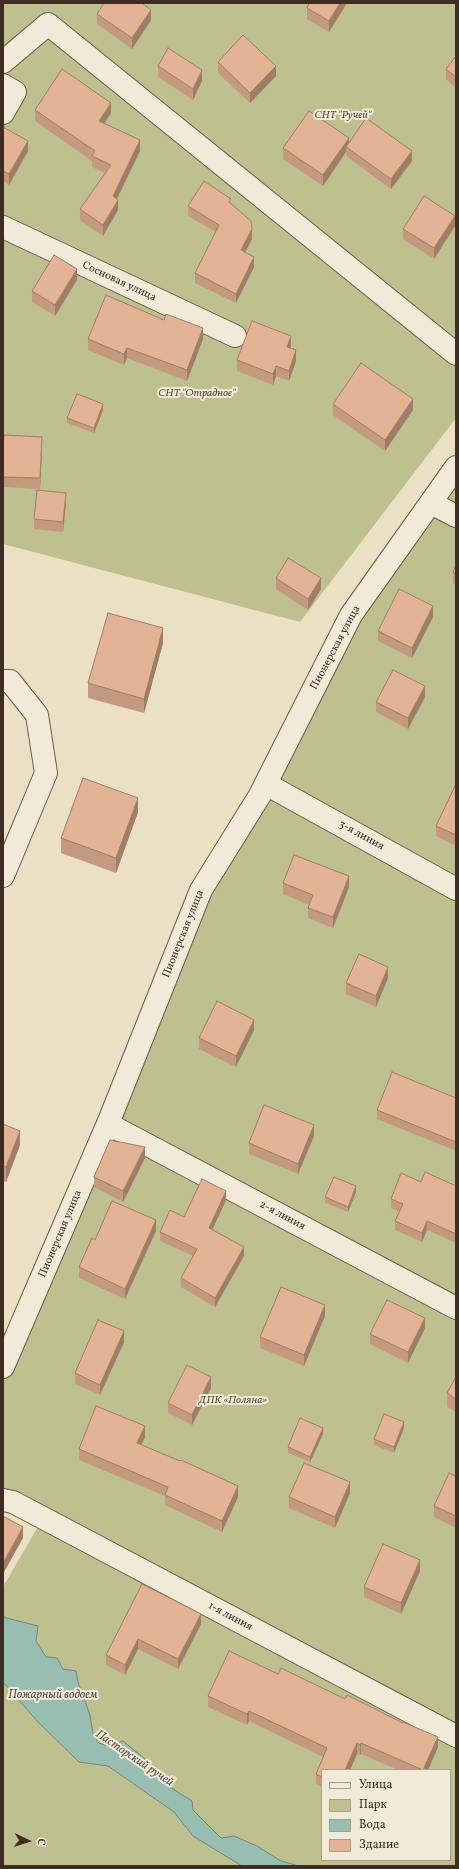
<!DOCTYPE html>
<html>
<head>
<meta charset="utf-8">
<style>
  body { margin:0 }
  #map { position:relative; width:459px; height:1869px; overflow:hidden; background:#ebdfc4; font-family:Vollkorn,serif }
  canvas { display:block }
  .frame { position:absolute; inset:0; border:4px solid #3f2c22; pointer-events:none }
  .legend { position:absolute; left:321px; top:1769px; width:130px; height:92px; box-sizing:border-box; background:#f2ead9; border:1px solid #aa9e90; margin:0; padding:5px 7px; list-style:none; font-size:12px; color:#3f2c22 }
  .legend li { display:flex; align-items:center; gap:8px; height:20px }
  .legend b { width:20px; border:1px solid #aa9e90 }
  .north { position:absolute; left:8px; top:1821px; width:40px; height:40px; -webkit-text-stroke:3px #f2ead9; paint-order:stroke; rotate:94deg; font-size:11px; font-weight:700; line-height:16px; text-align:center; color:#3f2c22 }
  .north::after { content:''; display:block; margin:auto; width:14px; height:18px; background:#3f2c22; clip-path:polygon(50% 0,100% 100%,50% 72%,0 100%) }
</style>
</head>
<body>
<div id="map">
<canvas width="459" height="1869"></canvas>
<div class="frame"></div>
<ul class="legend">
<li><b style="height:5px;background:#f2ead9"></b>Улица</li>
<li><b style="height:11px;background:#bfc08f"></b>Парк</li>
<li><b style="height:11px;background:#98bdb1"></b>Вода</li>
<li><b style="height:11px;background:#e3b395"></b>Здание</li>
</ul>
<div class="north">С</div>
</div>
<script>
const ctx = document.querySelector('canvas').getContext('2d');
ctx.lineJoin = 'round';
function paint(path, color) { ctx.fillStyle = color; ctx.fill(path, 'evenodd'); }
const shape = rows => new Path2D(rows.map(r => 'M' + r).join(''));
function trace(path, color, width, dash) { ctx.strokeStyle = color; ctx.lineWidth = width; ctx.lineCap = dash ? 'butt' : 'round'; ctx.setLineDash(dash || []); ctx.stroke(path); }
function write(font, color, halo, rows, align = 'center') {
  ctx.font = font + ' Vollkorn,serif'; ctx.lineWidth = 4; ctx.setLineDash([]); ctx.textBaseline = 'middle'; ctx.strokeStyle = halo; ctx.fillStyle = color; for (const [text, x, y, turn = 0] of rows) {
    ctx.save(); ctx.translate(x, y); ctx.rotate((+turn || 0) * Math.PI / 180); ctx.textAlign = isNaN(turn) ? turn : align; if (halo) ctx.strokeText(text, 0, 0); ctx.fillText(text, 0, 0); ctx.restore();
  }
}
paint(shape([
  [3,3,456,3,456,418,300,622,3,544],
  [456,467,456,1866,299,1866,281,1861,257,1846,234,1836,221,1838,193,1810,192,1801,162,1782,159,1773,99,1743,93,1734,90,1715,78,1682,76,1671,63,1669,57,1658,46,1657,36,1641,38,1626,3,1617,3,1587,43,1518,3,1500,3,1367,201,890,351,615],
  [322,1770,450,1770,450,1860,322,1860],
  [3,1682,38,1722,79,1762,108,1766,174,1812,193,1836,242,1866,3,1866]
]), '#bfc08f');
const water = shape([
  [3,1617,38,1626,36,1641,46,1657,57,1658,63,1669,76,1671,78,1682,90,1715,93,1734,99,1743,108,1746,123,1741,145,1759,145,1766,159,1773,162,1782,192,1801,193,1810,221,1838,234,1836,257,1846,281,1861,299,1866,242,1866,193,1836,174,1812,108,1766,79,1762,38,1722,3,1682,3,1617]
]);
paint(water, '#98bdb1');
trace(water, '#748378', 1);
const minor = shape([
  [3,62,48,24,456,354],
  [3,85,15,92,3,113],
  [3,227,235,336],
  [431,503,456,516],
  [3,681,10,681,37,715,46,773,3,876],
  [266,784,456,889],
  [108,1124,456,1308],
  [3,1367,109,1121,201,890,260,795,351,615,456,467],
  [3,1500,13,1502,456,1736]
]);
trace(minor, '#6a594a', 24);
trace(minor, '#f2ead9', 22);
paint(shape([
  [309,3,347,3,329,32,307,19,307,8],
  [97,14,151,20,132,49,97,24],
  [456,56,456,88,446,79,446,69],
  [218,62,276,76,250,103,218,73],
  [158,66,202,81,193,100,158,77],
  [35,110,111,113,105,123,140,151,117,199,118,210,103,236,80,220,80,209,105,173,92,167,92,161,35,121],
  [3,127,28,151,9,185,3,181],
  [349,143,412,161,391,189,346,156,346,152,323,186,283,159,283,148],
  [231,204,252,239,245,252,254,267,236,303,195,283,195,273,216,232,188,216,188,206],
  [455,226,434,259,403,239,403,229],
  [77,280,55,316,32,302,32,291],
  [164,320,203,339,187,381,127,358,124,365,88,350,88,339],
  [291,347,291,348,296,361,289,381,276,376,273,385,237,371,237,360],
  [333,404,413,410,385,451,333,415],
  [103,410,94,433,67,423,67,418],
  [42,448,40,489,3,487,3,449],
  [66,503,63,532,34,529,34,519],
  [456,565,456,585,453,583,453,572],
  [276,578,321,589,308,610,276,589],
  [433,617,412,658,378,641,378,631],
  [163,643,144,713,88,698,88,683],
  [425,697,408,729,376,712,376,702],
  [456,787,456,846,436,836,436,826],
  [138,812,116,873,61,853,61,838],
  [283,883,349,887,333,928,308,918,308,908,309,905,283,894],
  [388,978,376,1007,346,994,346,983],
  [254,1030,236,1067,199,1049,199,1038],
  [456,1098,456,1151,377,1119,377,1110],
  [3,1124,20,1145,6,1182,3,1181],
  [314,1136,298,1174,249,1154,249,1143],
  [145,1158,123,1202,94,1187,94,1177],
  [421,1182,456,1186,456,1243,427,1230,422,1242,395,1230,395,1221,399,1212,391,1208,391,1199],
  [356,1192,348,1212,325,1203,325,1197],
  [226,1200,212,1230,244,1256,215,1307,181,1287,181,1278,193,1256,160,1241,160,1232,184,1217],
  [156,1231,125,1299,79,1278,79,1267,95,1240],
  [325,1316,304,1366,260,1348,260,1337],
  [425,1328,408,1363,370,1344,370,1334],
  [124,1342,100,1395,75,1384,75,1373],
  [456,1377,456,1412,447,1407,447,1393],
  [211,1388,192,1425,168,1413,168,1403],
  [404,1428,394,1453,374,1445,374,1439],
  [323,1434,310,1462,288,1453,288,1447],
  [145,1437,141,1445,238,1497,222,1532,165,1505,165,1496,79,1460,79,1449],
  [456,1476,456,1528,434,1517,434,1506],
  [350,1493,335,1528,289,1508,289,1497],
  [420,1571,401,1614,364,1597,364,1587],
  [142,1584,201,1624,178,1669,138,1649,125,1675,106,1665,106,1655],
  [208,1696,438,1747,428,1770,398,1770,361,1754,360,1755,357,1754,350,1770,322,1770,322,1787,316,1784,316,1774,323,1757,249,1721,247,1725,208,1707]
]), '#c39a80');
paint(shape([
  [340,3,347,3,329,32,329,21],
  [151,10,151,20,132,49,132,38],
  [276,66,276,76,250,103,250,93],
  [202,70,202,81,193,100,193,89],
  [111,103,111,113,99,131,99,121],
  [349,138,349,148,346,147,346,152,323,186,323,175],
  [140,140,140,151,113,207,113,196],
  [28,141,28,151,9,185,9,174],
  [412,151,412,161,391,189,391,179],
  [118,200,118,210,103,236,103,225],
  [455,216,455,226,434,259,434,248],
  [252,229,252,239,241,260,241,250],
  [254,257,254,267,236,303,236,294],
  [77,269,77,280,55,316,55,305],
  [203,328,203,339,187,381,187,370],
  [291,336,291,347,287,358,287,347],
  [127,348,127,358,124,365,124,354],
  [296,350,296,361,289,381,289,371],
  [276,366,276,376,273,385,273,374],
  [413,399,413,410,385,451,385,440],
  [103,404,103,410,94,433,94,428],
  [42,437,42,448,40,489,40,478],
  [66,493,66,503,63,532,63,522],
  [321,578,321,589,308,610,308,599],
  [433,606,433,617,412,658,412,648],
  [163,628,163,643,144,713,144,699],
  [425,686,425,697,408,729,408,718],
  [138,798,138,812,116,873,116,858],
  [349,876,349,887,333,928,333,917],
  [388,967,388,978,376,1007,376,996],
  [254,1020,254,1030,236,1067,236,1056],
  [314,1125,314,1136,298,1174,298,1164],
  [20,1131,20,1145,6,1182,6,1167],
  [145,1147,145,1158,123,1202,123,1191],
  [356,1186,356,1192,348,1212,348,1207],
  [226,1191,226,1200,209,1237,209,1228],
  [156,1220,156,1231,125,1299,125,1289],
  [427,1221,427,1230,422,1242,422,1233],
  [244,1247,244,1256,215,1307,215,1298],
  [325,1305,325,1316,304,1366,304,1355],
  [425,1318,425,1328,408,1363,408,1352],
  [124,1331,124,1342,100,1395,100,1385],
  [211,1377,211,1388,192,1425,192,1415],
  [404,1422,404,1428,394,1453,394,1447],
  [145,1426,145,1437,137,1454,137,1443],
  [323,1428,323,1434,310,1462,310,1457],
  [350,1482,350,1493,335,1528,335,1517],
  [238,1486,238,1497,222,1532,222,1521],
  [23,1527,23,1538,3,1574,3,1563],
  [420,1560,420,1571,401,1614,401,1603],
  [201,1614,201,1624,178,1669,178,1659],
  [138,1639,138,1649,125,1675,125,1665],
  [249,1711,249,1721,247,1725,247,1714],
  [438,1737,438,1747,428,1770,423,1770],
  [357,1743,357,1754,350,1770,345,1770],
  [361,1743,361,1754,360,1755,360,1745]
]), '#9f7d68');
const building = shape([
  [104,3,142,3,151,10,132,38,97,14,104,3],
  [309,3,340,3,329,21,307,8,309,3],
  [243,35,276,66,250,93,218,62,243,35],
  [168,48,202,70,193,89,158,66,168,48],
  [456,56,456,77,446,69,456,56],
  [62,69,111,103,99,121,140,140,113,196,118,200,103,225,80,209,111,165,92,156,95,151,35,110,62,69],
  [309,111,349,138,323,175,283,148,309,111],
  [366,118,412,151,391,179,346,147,366,118],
  [3,127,28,141,9,174,3,171,3,127],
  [204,181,231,199,229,202,251,221,252,229,241,250,254,257,236,294,195,273,219,225,188,206,204,181],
  [424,196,455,216,434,248,403,229,424,196],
  [54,255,77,269,55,305,32,291,54,255],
  [106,295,164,320,166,314,203,328,187,370,127,348,124,354,88,339,106,295],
  [252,321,291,336,287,347,296,350,289,371,276,366,273,374,237,360,252,321],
  [361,363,413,399,385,440,333,404,361,363],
  [77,394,103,404,94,428,67,418,77,394],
  [4,435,42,437,40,478,3,477,3,449,4,435],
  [37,490,66,493,63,522,34,519,37,490],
  [288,558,321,578,308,599,276,578,288,558],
  [456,565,456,574,453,572,456,565],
  [399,589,433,606,412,648,378,631,399,589],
  [108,613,163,628,144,699,88,683,108,613],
  [393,670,425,686,408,718,376,702,393,670],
  [83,778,138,798,116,858,61,838,83,778],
  [455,786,456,787,456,835,436,826,455,786],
  [294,855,349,876,333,917,308,908,313,895,283,883,294,855],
  [359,954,388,967,376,996,346,983,359,954],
  [217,1001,254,1020,236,1056,199,1038,217,1001],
  [392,1072,456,1098,456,1142,377,1110,392,1072],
  [264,1105,314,1125,298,1164,249,1143,264,1105],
  [3,1124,20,1131,6,1167,3,1166,3,1124],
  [110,1140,145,1147,123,1191,94,1177,110,1140],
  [425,1172,456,1186,456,1234,427,1221,422,1233,395,1221,403,1204,391,1199,401,1173,421,1182,425,1172],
  [334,1177,356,1186,348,1207,325,1197,334,1177],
  [202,1179,226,1191,209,1228,244,1247,215,1298,181,1278,197,1249,160,1232,170,1210,184,1217,202,1179],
  [112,1201,156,1220,125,1289,79,1267,92,1238,95,1240,112,1201],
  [281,1287,325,1305,304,1355,260,1337,281,1287],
  [387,1300,425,1318,408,1352,370,1334,387,1300],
  [98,1320,124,1331,100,1385,75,1373,98,1320],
  [187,1365,211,1377,192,1415,168,1403,187,1365],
  [456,1377,456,1399,447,1393,456,1377],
  [96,1406,145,1426,137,1443,180,1461,181,1460,238,1486,222,1521,165,1495,168,1487,79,1449,96,1406],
  [384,1414,404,1422,394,1447,374,1439,384,1414],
  [300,1418,323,1428,310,1457,288,1447,300,1418],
  [304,1463,350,1482,335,1517,289,1497,304,1463],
  [449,1473,456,1476,456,1516,434,1506,449,1473],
  [3,1516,23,1527,3,1563,3,1516],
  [383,1544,420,1560,401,1603,364,1587,383,1544],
  [142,1584,201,1614,178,1659,138,1639,125,1665,106,1655,142,1584],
  [229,1651,278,1674,281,1668,345,1699,347,1695,403,1723,403,1722,438,1737,423,1770,361,1743,360,1745,357,1743,345,1770,322,1770,322,1777,316,1774,327,1748,249,1711,247,1714,208,1696,229,1651]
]);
paint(building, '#e3b395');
trace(building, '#9f7d68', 1);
write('italic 11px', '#594a38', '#f2ead9', [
  ["СНТ \"Ручей\"",343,116],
  ["СНТ \"Отрадное\"",197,394],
  ["ДПК «Поляна»",233,1401]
]);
write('11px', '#3f2c22', '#f2ead9', [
  ["Сосновая улица",119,282,25],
  ["Пионерская улица",336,648,-62],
  ["3-я линия",361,836,29],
  ["Пионерская улица",184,934,-68],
  ["2-я линия",282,1216,28],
  ["Пионерская улица",61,1234,-67],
  ["1-я линия",230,1617,28]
]);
write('italic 12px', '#555046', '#f2ead9', [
  ["Пожарный водоем",53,1696],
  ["Пасторский ручей",134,1759,34]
]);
</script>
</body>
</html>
